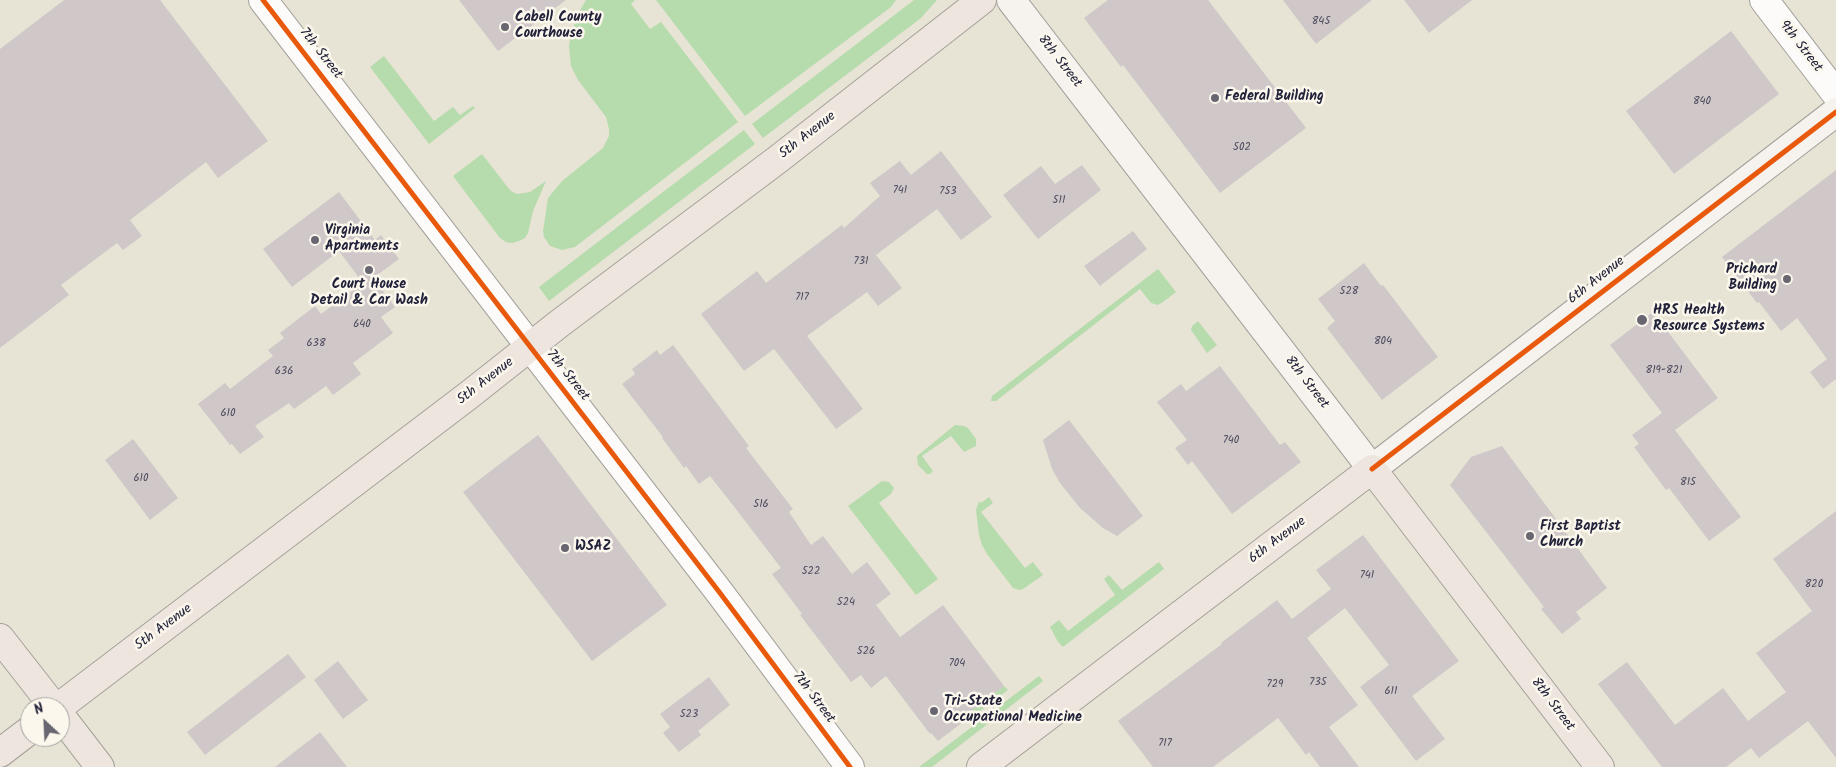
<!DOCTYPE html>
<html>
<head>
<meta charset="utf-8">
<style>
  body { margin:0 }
  #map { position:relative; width:1836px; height:767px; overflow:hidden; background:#e8e4d5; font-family:Kalam,sans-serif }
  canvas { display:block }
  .north { position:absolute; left:20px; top:697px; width:50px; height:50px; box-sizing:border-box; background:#fbf7ec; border:1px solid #a4a2a5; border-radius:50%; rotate:335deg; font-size:14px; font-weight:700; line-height:20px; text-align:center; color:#22223b }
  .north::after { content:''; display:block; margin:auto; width:18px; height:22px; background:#676671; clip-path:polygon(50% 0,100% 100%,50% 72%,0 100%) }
</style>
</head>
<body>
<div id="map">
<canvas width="1836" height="767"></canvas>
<div class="north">N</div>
</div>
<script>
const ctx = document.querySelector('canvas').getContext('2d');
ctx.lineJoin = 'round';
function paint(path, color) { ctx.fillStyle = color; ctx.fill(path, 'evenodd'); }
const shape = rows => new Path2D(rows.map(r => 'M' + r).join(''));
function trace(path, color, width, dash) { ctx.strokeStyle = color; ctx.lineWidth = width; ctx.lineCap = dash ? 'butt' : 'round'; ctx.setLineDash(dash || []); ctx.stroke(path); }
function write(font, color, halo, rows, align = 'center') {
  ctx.font = font + ' Kalam,sans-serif'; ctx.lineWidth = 5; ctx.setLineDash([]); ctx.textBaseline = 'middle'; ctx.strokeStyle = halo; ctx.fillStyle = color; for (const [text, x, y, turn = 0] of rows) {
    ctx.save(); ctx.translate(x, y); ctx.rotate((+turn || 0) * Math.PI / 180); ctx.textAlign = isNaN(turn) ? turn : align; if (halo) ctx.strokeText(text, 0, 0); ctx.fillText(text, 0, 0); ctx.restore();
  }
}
paint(shape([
  [586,0,635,0,631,4,650,29,661,22,738,122,575,247,562,250,550,246,544,237,543,231,548,198,562,181,603,148,609,136,609,129,606,117,578,80,571,66,569,46,571,34,579,12],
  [656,0,896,0,891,7,745,116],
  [914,0,937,0,921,18,763,138,752,124],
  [384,56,434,121,453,107,460,115,473,106,475,108,429,144,370,67],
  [744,130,755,144,549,301,539,287],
  [482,154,506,185,511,191,517,194,530,192,546,181,533,211,528,233,525,238,519,241,512,243,506,242,500,238,453,176],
  [1158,269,1176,292,1163,302,1158,305,1151,303,1140,289,996,401,991,401,992,396],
  [1198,321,1217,345,1207,353,1191,330,1192,326],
  [955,425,964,426,968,428,976,439,976,446,964,452,951,436,922,456,933,471,930,474,927,474,918,465,917,456],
  [882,481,889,482,894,488,891,494,879,503,938,579,916,595,848,506],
  [989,497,993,503,981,512,1025,568,1033,562,1043,575,1023,589,1019,590,1013,588,987,554,982,545,979,535,976,510,979,501,981,503],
  [1159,562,1164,569,1063,647,1058,642,1050,627,1059,620,1068,631,1115,595,1104,579,1109,575,1122,590],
  [1039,676,1043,681,932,767,919,767],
  [1004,686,1008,690,968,720,965,716]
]), '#b6dbad');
paint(shape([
  [64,0,160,0,268,141,218,178,206,162,130,220,142,236,123,250,117,243,61,285,69,295,0,348,0,49],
  [459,0,566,0,498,51],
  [1108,0,1208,0,1306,128,1220,193,1123,65,1121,67,1084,18],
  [1283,0,1372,0,1316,44],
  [1404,0,1472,0,1429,33],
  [1731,31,1779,94,1674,174,1626,111],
  [941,151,992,217,961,240,937,209,876,255,902,288,878,306,867,292,807,336,863,409,836,429,774,349,744,371,701,314,757,271,766,283,842,225,844,228,880,196,870,183,900,161,911,175],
  [1082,165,1101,190,1038,239,1003,195,1041,166,1055,184],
  [1836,170,1836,379,1823,389,1810,372,1827,359,1797,318,1781,331,1759,302,1757,303,1722,257],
  [339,192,375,240,381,235,399,259,373,278,395,307,381,317,393,333,353,363,361,374,333,395,326,386,294,409,289,403,255,426,264,437,240,454,232,444,230,445,198,404,225,383,230,389,273,356,268,350,284,338,280,333,315,306,321,314,363,283,339,251,292,287,263,249],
  [1133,231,1147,249,1100,286,1084,266],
  [1364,263,1381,286,1383,285,1438,357,1382,400,1327,328,1335,321,1318,299],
  [1653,312,1718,398,1675,430,1741,517,1709,541,1669,488,1666,490,1634,447,1639,444,1632,435,1662,413,1610,345],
  [673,345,749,446,746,448,793,509,789,512,811,545,823,536,852,574,867,562,891,594,876,605,900,637,943,605,1004,686,961,719,963,722,938,741,931,733,930,734,886,676,871,688,861,675,851,682,800,615,802,614,772,574,781,568,739,513,710,476,699,484,686,466,684,468,662,438,663,437,622,384,635,374,632,369,644,360,657,350,660,355],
  [1220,366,1280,445,1285,442,1301,462,1232,514,1192,461,1188,465,1175,448,1187,440,1157,402,1181,384,1186,391],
  [1069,420,1143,516,1117,536,1103,528,1080,508,1060,483,1052,469,1043,440],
  [538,435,667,605,592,661,463,492],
  [133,439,178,498,150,520,105,460],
  [1502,446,1607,588,1576,612,1581,619,1562,634,1541,609,1544,607,1450,485,1471,457],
  [1836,511,1836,758,1808,721,1759,758,1751,748,1726,767,1662,767,1598,684,1627,662,1675,725,1723,688,1748,721,1786,692,1756,653,1812,611,1773,559],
  [1363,535,1459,661,1412,696,1445,739,1416,761,1360,687,1389,665,1345,608,1307,638,1358,705,1329,727,1359,767,1320,767,1309,752,1306,755,1278,718,1213,767,1153,767,1118,721,1222,644,1221,643,1277,600,1292,619,1331,589,1316,570],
  [288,654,306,677,205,755,187,732],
  [338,661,368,700,343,719,314,680],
  [709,677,730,705,698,731,701,735,679,752,663,733,670,727,660,714],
  [320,732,347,767,275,767]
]), '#cfc7c8');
const street = shape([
  [263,0,720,593,850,767],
  [1764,0,1836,94]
]);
const secondary = shape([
  [1011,0,1372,469,1836,112]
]);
const primary = shape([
  [0,638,54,707],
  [59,707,469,395,560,323,777,160,982,0],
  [60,715,100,767],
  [0,753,30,730],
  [981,767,1372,469,1600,767]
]);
trace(street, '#a3a09b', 30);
trace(secondary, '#a3a09b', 30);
trace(primary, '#a3a09b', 30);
trace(street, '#fcfbf9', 28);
trace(secondary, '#f6f2ee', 28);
trace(primary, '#eee6de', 28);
trace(shape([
  [263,0,720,593,850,767],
  [1372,469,1836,112]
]), '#e8590c', 5);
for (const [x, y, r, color] of [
  [505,27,5,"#676671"],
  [1215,98,5,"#676671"],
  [315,240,5,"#676671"],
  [369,270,5,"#676671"],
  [1787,279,5,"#676671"],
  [1642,320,6,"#676671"],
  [1530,536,5,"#676671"],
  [565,548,5,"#676671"],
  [934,711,5,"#676671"]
]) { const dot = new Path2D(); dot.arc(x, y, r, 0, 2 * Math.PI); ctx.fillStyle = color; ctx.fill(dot); trace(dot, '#fbf7ec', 2); }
write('11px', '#4d4b5e', null, [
  ["845",1321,22],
  ["840",1702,102],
  ["502",1242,148],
  ["741",900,191],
  ["753",948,192],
  ["511",1059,201],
  ["731",861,262],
  ["528",1349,292],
  ["717",802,298],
  ["640",362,325],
  ["804",1383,342],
  ["638",316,344],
  ["819-821",1664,371],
  ["636",284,372],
  ["610",228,414],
  ["740",1231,441],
  ["610",141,479],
  ["815",1688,483],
  ["516",761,505],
  ["522",811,572],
  ["741",1367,576],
  ["820",1814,585],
  ["524",846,603],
  ["526",866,652],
  ["704",957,664],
  ["735",1318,683],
  ["729",1275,685],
  ["611",1391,692],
  ["523",689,715],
  ["717",1165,744]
]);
write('bold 14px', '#22223b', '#fbf7ec', [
  ["Cabell County",515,19],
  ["Courthouse",515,35],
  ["Federal Building",1225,98],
  ["Virginia",325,232],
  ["Apartments",325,248],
  ["Prichard",1777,271,"right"],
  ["Building",1777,287,"right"],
  ["Court House",369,286,"center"],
  ["Detail & Car Wash",369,302,"center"],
  ["HRS Health",1653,312],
  ["Resource Systems",1653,328],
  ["First Baptist",1540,528],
  ["Church",1540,544],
  ["WSAZ",575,548],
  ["Tri-State",944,703],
  ["Occupational Medicine",944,719]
], 'left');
write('14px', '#22223b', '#fbf7ec', [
  ["9th Street",1800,47,52],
  ["7th Street",320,54,52],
  ["8th Street",1059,62,52],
  ["5th Avenue",808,136,-38],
  ["6th Avenue",1597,281,-38],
  ["7th Street",567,376,52],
  ["5th Avenue",486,382,-38],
  ["8th Street",1306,383,52],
  ["6th Avenue",1278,541,-37],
  ["5th Avenue",164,628,-37],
  ["7th Street",813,698,53],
  ["8th Street",1552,705,53]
]);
</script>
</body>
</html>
